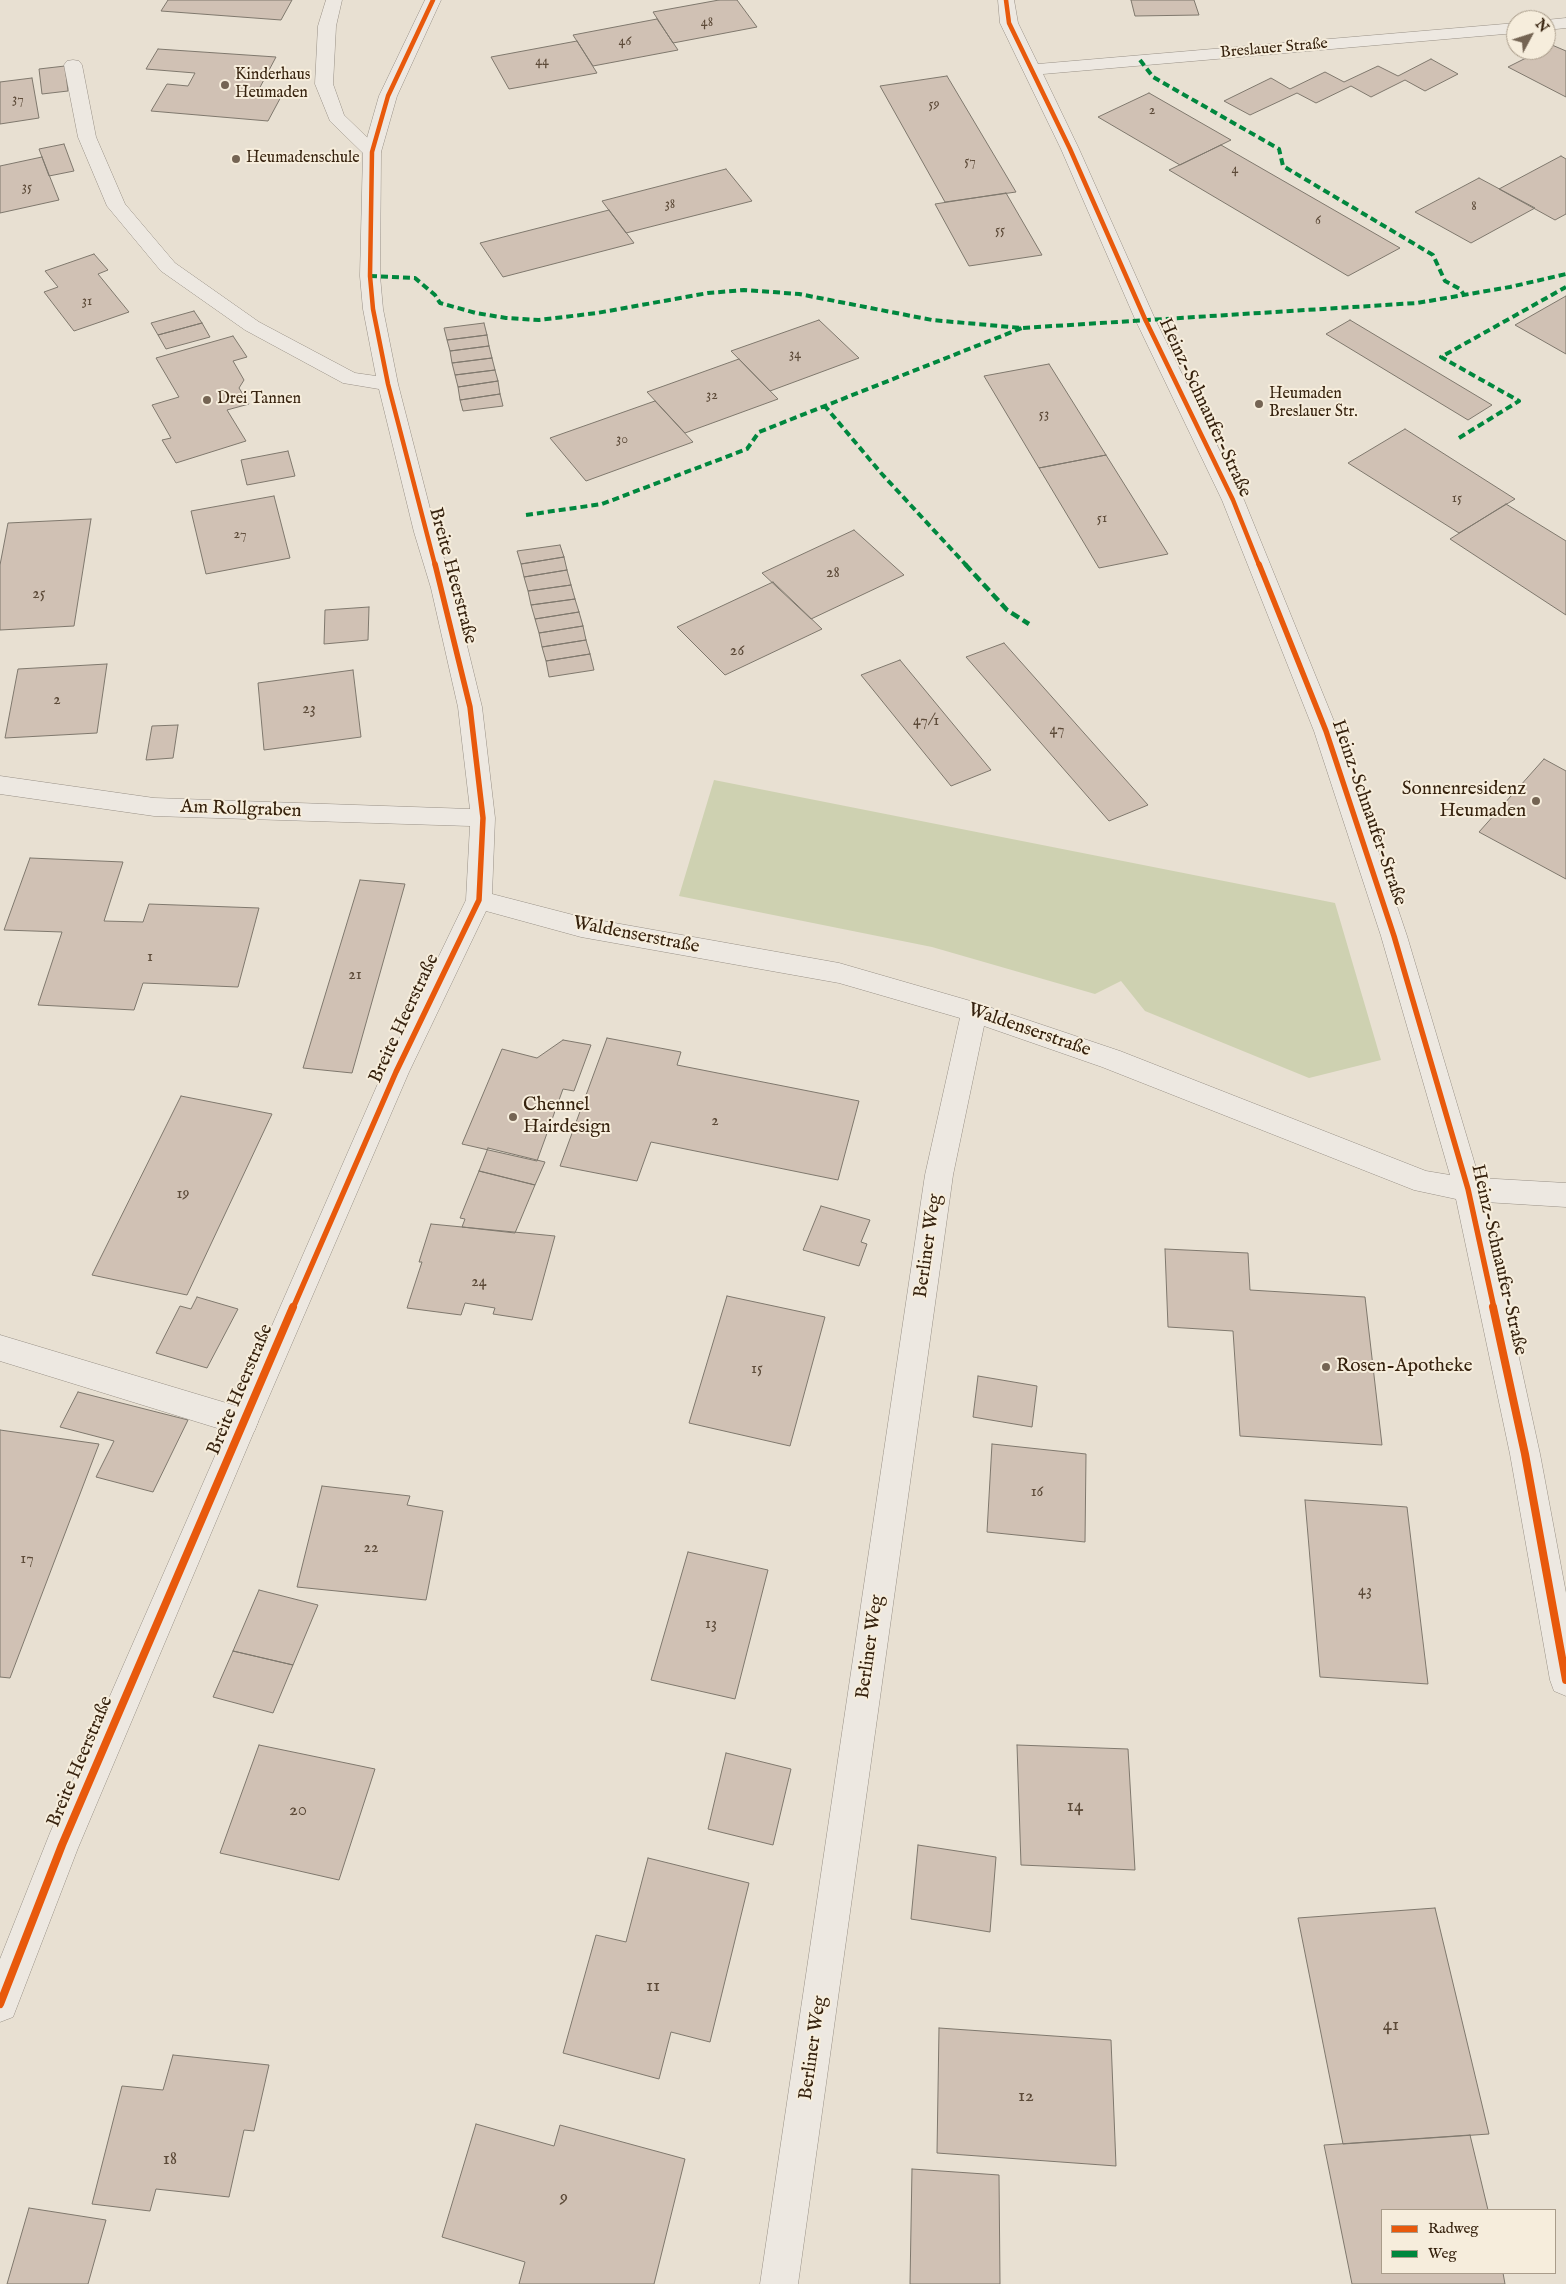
<!DOCTYPE html>
<html>
<head>
<meta charset="utf-8">
<style>
  body { margin:0 }
  #map { position:relative; width:1566px; height:2284px; overflow:hidden; background:#e8e0d2; font-family:"IM FELL English",serif }
  canvas { display:block }
  .legend { position:absolute; left:1381px; top:2209px; width:175px; height:65px; box-sizing:border-box; background:#f6eddc; border:1px solid #a99c8a; margin:0; padding:6px 9px; list-style:none; font-size:15px; color:#36220e }
  .legend li { display:flex; align-items:center; gap:10px; height:25px }
  .legend b { width:25px; border:1px solid #a99c8a }
  .north { position:absolute; left:1506px; top:10px; width:50px; height:50px; box-sizing:border-box; background:#f6eddc; border:1px solid #a99c8a; border-radius:50%; rotate:50deg; font-size:14px; font-weight:700; line-height:20px; text-align:center; color:#36220e }
  .north::after { content:''; display:block; margin:auto; width:18px; height:22px; background:#746453; clip-path:polygon(50% 0,100% 100%,50% 72%,0 100%) }
</style>
</head>
<body>
<div id="map">
<canvas width="1566" height="2284"></canvas>
<ul class="legend">
<li><b style="height:6px;background:#e8590c"></b>Radweg</li>
<li><b style="height:6px;background:#00873e"></b>Weg</li>
</ul>
<div class="north">N</div>
</div>
<script>
const ctx = document.querySelector('canvas').getContext('2d');
ctx.lineJoin = 'round';
function paint(path, color) { ctx.fillStyle = color; ctx.fill(path, 'evenodd'); }
const shape = rows => new Path2D(rows.map(r => 'M' + r).join(''));
function trace(path, color, width, dash) { ctx.strokeStyle = color; ctx.lineWidth = width; ctx.lineCap = dash ? 'butt' : 'round'; ctx.setLineDash(dash || []); ctx.stroke(path); }
function write(font, color, halo, rows, align = 'center') {
  ctx.font = font + ' "IM FELL English",serif'; ctx.lineWidth = 4; ctx.setLineDash([]); ctx.textBaseline = 'middle'; ctx.strokeStyle = halo; ctx.fillStyle = color; for (const [text, x, y, turn = 0] of rows) {
    ctx.save(); ctx.translate(x, y); ctx.rotate((+turn || 0) * Math.PI / 180); ctx.textAlign = isNaN(turn) ? turn : align; if (halo) ctx.strokeText(text, 0, 0); ctx.fillText(text, 0, 0); ctx.restore();
  }
}
paint(shape([
  [714,780,1335,903,1381,1060,1309,1078,1145,1011,1121,981,1095,994,932,947,679,896]
]), '#ced1b1');
const building = shape([
  [168,0,292,0,281,20,161,11,168,0],
  [719,0,737,0,757,27,673,43,653,12,719,0],
  [1131,0,1194,0,1199,15,1135,16,1131,0],
  [657,19,678,50,593,66,573,35,657,19],
  [577,41,597,73,509,89,491,57,577,41],
  [1552,45,1566,51,1566,97,1508,67,1542,50,1546,50,1552,45],
  [158,49,276,57,258,91,283,93,268,121,151,111,167,84,188,86,195,73,146,69,158,49],
  [1431,59,1458,74,1425,91,1405,80,1371,97,1351,86,1316,103,1297,93,1250,115,1224,101,1271,78,1290,89,1325,72,1344,82,1378,66,1398,76,1431,59],
  [65,66,68,91,42,94,39,69,65,66],
  [947,76,1016,192,945,202,880,86,947,76],
  [32,78,39,118,0,124,0,82,32,78],
  [1149,93,1231,140,1180,165,1098,117,1149,93],
  [64,144,74,171,49,176,39,149,64,144],
  [1221,145,1400,248,1348,276,1169,170,1221,145],
  [1561,156,1566,159,1566,214,1555,220,1499,189,1561,156],
  [42,157,59,200,0,213,0,166,42,157],
  [726,169,752,201,626,233,602,201,726,169],
  [1479,178,1535,208,1471,243,1415,212,1479,178],
  [1006,193,1042,255,969,266,935,204,1006,193],
  [609,210,634,243,503,277,480,243,609,210],
  [94,254,108,270,98,274,129,312,74,331,44,292,58,287,45,271,94,254],
  [1566,296,1566,354,1515,325,1566,296],
  [194,311,202,323,158,335,151,323,194,311],
  [819,320,859,358,770,391,731,351,819,320],
  [1350,320,1492,405,1468,420,1326,334,1350,320],
  [202,323,210,337,166,349,158,335,202,323],
  [484,323,487,335,447,340,444,328,484,323],
  [487,335,489,346,450,351,447,340,487,335],
  [233,336,247,357,233,361,244,380,239,388,249,404,227,410,246,441,176,463,162,440,171,438,152,405,179,397,156,358,233,336],
  [489,346,492,358,452,363,450,351,489,346],
  [492,358,495,370,455,375,452,363,492,358],
  [739,359,778,399,685,433,647,392,739,359],
  [1049,364,1106,455,1039,468,984,376,1049,364],
  [495,370,498,381,458,387,455,375,495,370],
  [498,381,500,394,460,400,458,387,498,381],
  [500,394,503,406,463,411,460,400,500,394],
  [655,401,693,442,586,481,550,438,655,401],
  [1405,429,1515,499,1459,533,1348,463,1405,429],
  [288,451,295,476,247,485,241,460,288,451],
  [1106,455,1168,554,1099,568,1039,468,1106,455],
  [274,496,290,558,206,574,191,511,274,496],
  [1506,504,1566,541,1566,615,1450,539,1506,504],
  [91,519,74,626,0,630,0,565,8,523,91,519],
  [854,530,904,575,811,619,762,573,854,530],
  [560,545,564,557,521,564,517,551,560,545],
  [564,557,567,570,524,577,521,564,564,557],
  [567,570,571,585,528,591,524,577,567,570],
  [773,582,822,629,725,675,677,627,773,582],
  [571,585,575,599,531,605,528,591,571,585],
  [575,599,579,612,535,619,531,605,575,599],
  [369,607,368,640,324,644,325,610,369,607],
  [579,612,583,626,539,633,535,619,579,612],
  [583,626,586,640,542,647,539,633,583,626],
  [586,640,590,654,546,661,542,647,586,640],
  [1004,643,1148,805,1109,821,966,657,1004,643],
  [590,654,594,670,549,677,546,661,590,654],
  [900,660,991,770,951,786,861,675,900,660],
  [107,664,97,733,5,738,18,669,107,664],
  [353,670,361,737,264,750,258,683,353,670],
  [178,725,173,758,146,760,152,726,178,725],
  [1544,759,1566,771,1566,879,1479,832,1544,759],
  [30,858,123,862,104,921,143,922,149,904,259,908,238,987,143,983,134,1010,38,1005,62,932,4,930,30,858],
  [360,880,405,884,352,1073,303,1068,360,880],
  [607,1038,681,1052,677,1065,859,1101,838,1180,651,1142,637,1181,560,1166,607,1038],
  [563,1040,591,1045,574,1091,563,1089,537,1161,462,1144,502,1049,537,1058,563,1040],
  [181,1096,272,1114,187,1295,92,1275,181,1096],
  [488,1148,545,1162,535,1185,479,1171,488,1148],
  [479,1171,535,1185,515,1233,462,1227,465,1219,460,1218,479,1171],
  [821,1206,870,1220,861,1242,867,1244,859,1266,803,1250,821,1206],
  [431,1224,555,1236,532,1320,493,1314,495,1308,465,1303,461,1315,407,1308,422,1262,419,1262,431,1224],
  [1165,1249,1248,1253,1250,1290,1365,1297,1382,1445,1240,1436,1233,1331,1168,1327,1165,1249],
  [727,1296,825,1317,790,1446,689,1423,727,1296],
  [197,1297,238,1309,207,1368,156,1353,180,1306,191,1309,197,1297],
  [978,1376,1037,1386,1032,1427,973,1417,978,1376],
  [78,1392,188,1420,153,1492,96,1477,114,1441,60,1427,78,1392],
  [0,1430,99,1444,10,1678,0,1677,0,1430],
  [992,1444,1086,1454,1085,1542,987,1532,992,1444],
  [322,1486,410,1496,407,1505,443,1511,426,1600,297,1587,322,1486],
  [1305,1500,1407,1507,1428,1684,1320,1677,1305,1500],
  [688,1552,768,1570,735,1699,651,1680,688,1552],
  [259,1590,318,1605,293,1665,233,1651,259,1590],
  [233,1651,293,1665,273,1713,213,1697,233,1651],
  [259,1745,375,1769,339,1880,220,1853,259,1745],
  [1017,1745,1128,1749,1135,1870,1021,1865,1017,1745],
  [726,1753,791,1769,773,1845,708,1829,726,1753],
  [918,1845,996,1857,990,1932,911,1919,918,1845],
  [648,1858,749,1883,710,2042,671,2032,659,2079,563,2053,596,1935,626,1942,648,1858],
  [1435,1908,1489,2134,1343,2144,1298,1918,1435,1908],
  [939,2028,1111,2040,1116,2166,937,2153,939,2028],
  [173,2055,269,2065,254,2131,244,2130,229,2197,156,2189,150,2211,92,2204,122,2086,163,2090,173,2055],
  [476,2124,554,2146,560,2125,685,2159,654,2284,519,2284,525,2262,442,2237,476,2124],
  [1470,2135,1488,2210,1382,2210,1382,2273,1503,2273,1505,2284,1352,2284,1324,2145,1470,2135],
  [912,2169,999,2175,1000,2284,910,2284,912,2169],
  [29,2208,106,2220,88,2284,7,2284,29,2208]
]);
paint(building, '#d0c1b4');
trace(building, '#7f786d', 1);
const lane = shape([
  [326,0,342,0,336,26,333,84,344,115,378,148,381,152,378,156,372,157,366,156,330,121,315,84,318,26,326,0],
  [0,1335,243,1408,254,1412,258,1422,254,1432,243,1436,0,1361,0,1335]
]);
const street = shape([
  [425,0,441,0,397,96,381,152,380,276,383,309,398,384,436,532,453,588,482,707,495,818,492,894,581,917,839,963,974,1002,1120,1051,1426,1171,1450,1175,1381,936,1314,731,1222,500,1135,319,1061,149,1000,23,998,0,1014,0,1018,23,1038,64,1516,23,1516,33,1043,74,1079,149,1155,319,1244,500,1338,731,1407,936,1479,1178,1566,1183,1566,1207,1485,1202,1540,1454,1566,1593,1566,1696,1554,1691,1550,1680,1510,1454,1456,1199,1414,1190,1102,1067,984,1026,953,1175,798,2284,760,2284,925,1175,960,1018,839,983,581,937,486,911,409,1072,258,1422,78,1848,13,2017,0,2022,0,1959,50,1833,383,1072,466,900,470,826,154,816,0,794,0,776,154,798,470,809,458,707,431,588,414,532,379,389,343,383,245,330,161,271,107,206,78,137,64,65,67,61,73,60,79,61,82,65,96,137,125,204,175,263,259,322,355,373,376,376,363,309,360,276,363,152,379,96,425,0],
  [1566,18,1566,28,1546,30,1546,20,1566,18]
]);
trace(lane, '#999187', 1);
trace(street, '#999187', 1);
paint(lane, '#ede8e1');
paint(street, '#ede8e1');
trace(shape([
  [1140,60,1153,77,1279,149,1283,166,1433,255,1445,281,1460,289,1464,295],
  [370,276,415,278,435,295,440,303,476,313,506,318,539,320,597,313,708,293,744,290,799,294,932,320,1022,328,1417,303,1510,287,1566,274],
  [824,405,881,473,966,565],
  [1459,438,1519,401,1441,357,1566,287],
  [526,515,602,504,747,449,759,432,1022,328]
]), '#00873e', 4, [7, 4]);
trace(shape([
  [965,564,1007,610,1029,624]
]), '#00873e', 4.5, [9, 4.5]);
trace(shape([
  [433,0,388,96,372,152,370,276,373,309,388,384,435,565],
  [1006,0,1009,23,1070,149,1145,319,1233,500,1259,565]
]), '#e8590c', 4.5);
trace(shape([
  [1259,564,1326,731,1394,936,1468,1189,1494,1308],
  [293,1308,396,1072,479,900,483,818,470,707,435,564]
]), '#e8590c', 5.5);
trace(shape([
  [1493,1307,1525,1454,1566,1680],
  [0,2004,62,1845,293,1307]
]), '#e8590c', 8);
for (const [x, y, r, color] of [
  [225,85,5,"#746453"],
  [236,159,5,"#746453"],
  [207,400,5,"#746453"],
  [1259,404,5,"#746453"],
  [1536,801,5,"#746453"],
  [513,1117,5,"#746453"],
  [1326,1367,5,"#746453"]
]) { const dot = new Path2D(); dot.arc(x, y, r, 0, 2 * Math.PI); ctx.fillStyle = color; ctx.fill(dot); trace(dot, '#f6eddc', 2); }
write('14px', '#5c4a38', null, [
  ["48",707,23],
  ["46",625,42],
  ["44",542,62],
  ["37",18,100],
  ["59",934,105],
  ["2",1152,111],
  ["57",970,162],
  ["4",1235,170],
  ["35",27,188],
  ["38",670,205],
  ["8",1474,207],
  ["6",1318,221],
  ["55",1000,231],
  ["31",87,302],
  ["34",795,355],
  ["32",712,396],
  ["53",1044,415],
  ["30",622,440],
  ["15",1457,499],
  ["51",1102,519],
  ["27",240,535]
]);
write('16px', '#36220e', '#f6eddc', [
  ["Breslauer Straße",1274,49,-5]
]);
write('16px', '#36220e', '#f6eddc', [
  ["Kinderhaus",235,76],
  ["Heumaden",235,94],
  ["Heumadenschule",246,159],
  ["Heumaden",1269,395],
  ["Breslauer Str.",1269,413],
  ["Drei Tannen",217,400]
], 'left');
write('16px', '#5c4a38', null, [
  ["28",833,574],
  ["25",39,595],
  ["26",737,652],
  ["2",57,701],
  ["23",309,710],
  ["47/1",926,722],
  ["47",1057,731],
  ["1",150,958],
  ["21",355,976],
  ["2",715,1122],
  ["19",183,1195],
  ["24",479,1283],
  ["15",757,1370],
  ["16",1037,1493],
  ["22",371,1549],
  ["17",27,1560],
  ["43",1365,1592],
  ["13",711,1625]
]);
write('19px', '#36220e', '#f6eddc', [
  ["Heinz-Schnaufer-Straße",1204,408,65],
  ["Breite Heerstraße",452,576,75],
  ["Am Rollgraben",241,810,2],
  ["Heinz-Schnaufer-Straße",1368,813,71],
  ["Waldenserstraße",636,936,11],
  ["Breite Heerstraße",405,1019,-65],
  ["Waldenserstraße",1029,1031,19],
  ["Berliner Weg",929,1246,-82],
  ["Heinz-Schnaufer-Straße",1498,1260,77],
  ["Breite Heerstraße",241,1390,-67],
  ["Berliner Weg",871,1647,-82],
  ["Breite Heerstraße",81,1762,-67],
  ["Berliner Weg",814,2048,-82]
]);
write('19px', '#36220e', '#f6eddc', [
  ["Sonnenresidenz",1526,790,"right"],
  ["Heumaden",1526,812,"right"],
  ["Chennel",523,1106],
  ["Hairdesign",523,1128],
  ["Rosen-Apotheke",1336,1367]
], 'left');
write('19px', '#5c4a38', null, [
  ["14",1075,1807],
  ["20",298,1811],
  ["11",653,1987],
  ["41",1391,2026],
  ["12",1026,2097],
  ["18",170,2160],
  ["9",564,2198]
]);
</script>
</body>
</html>
